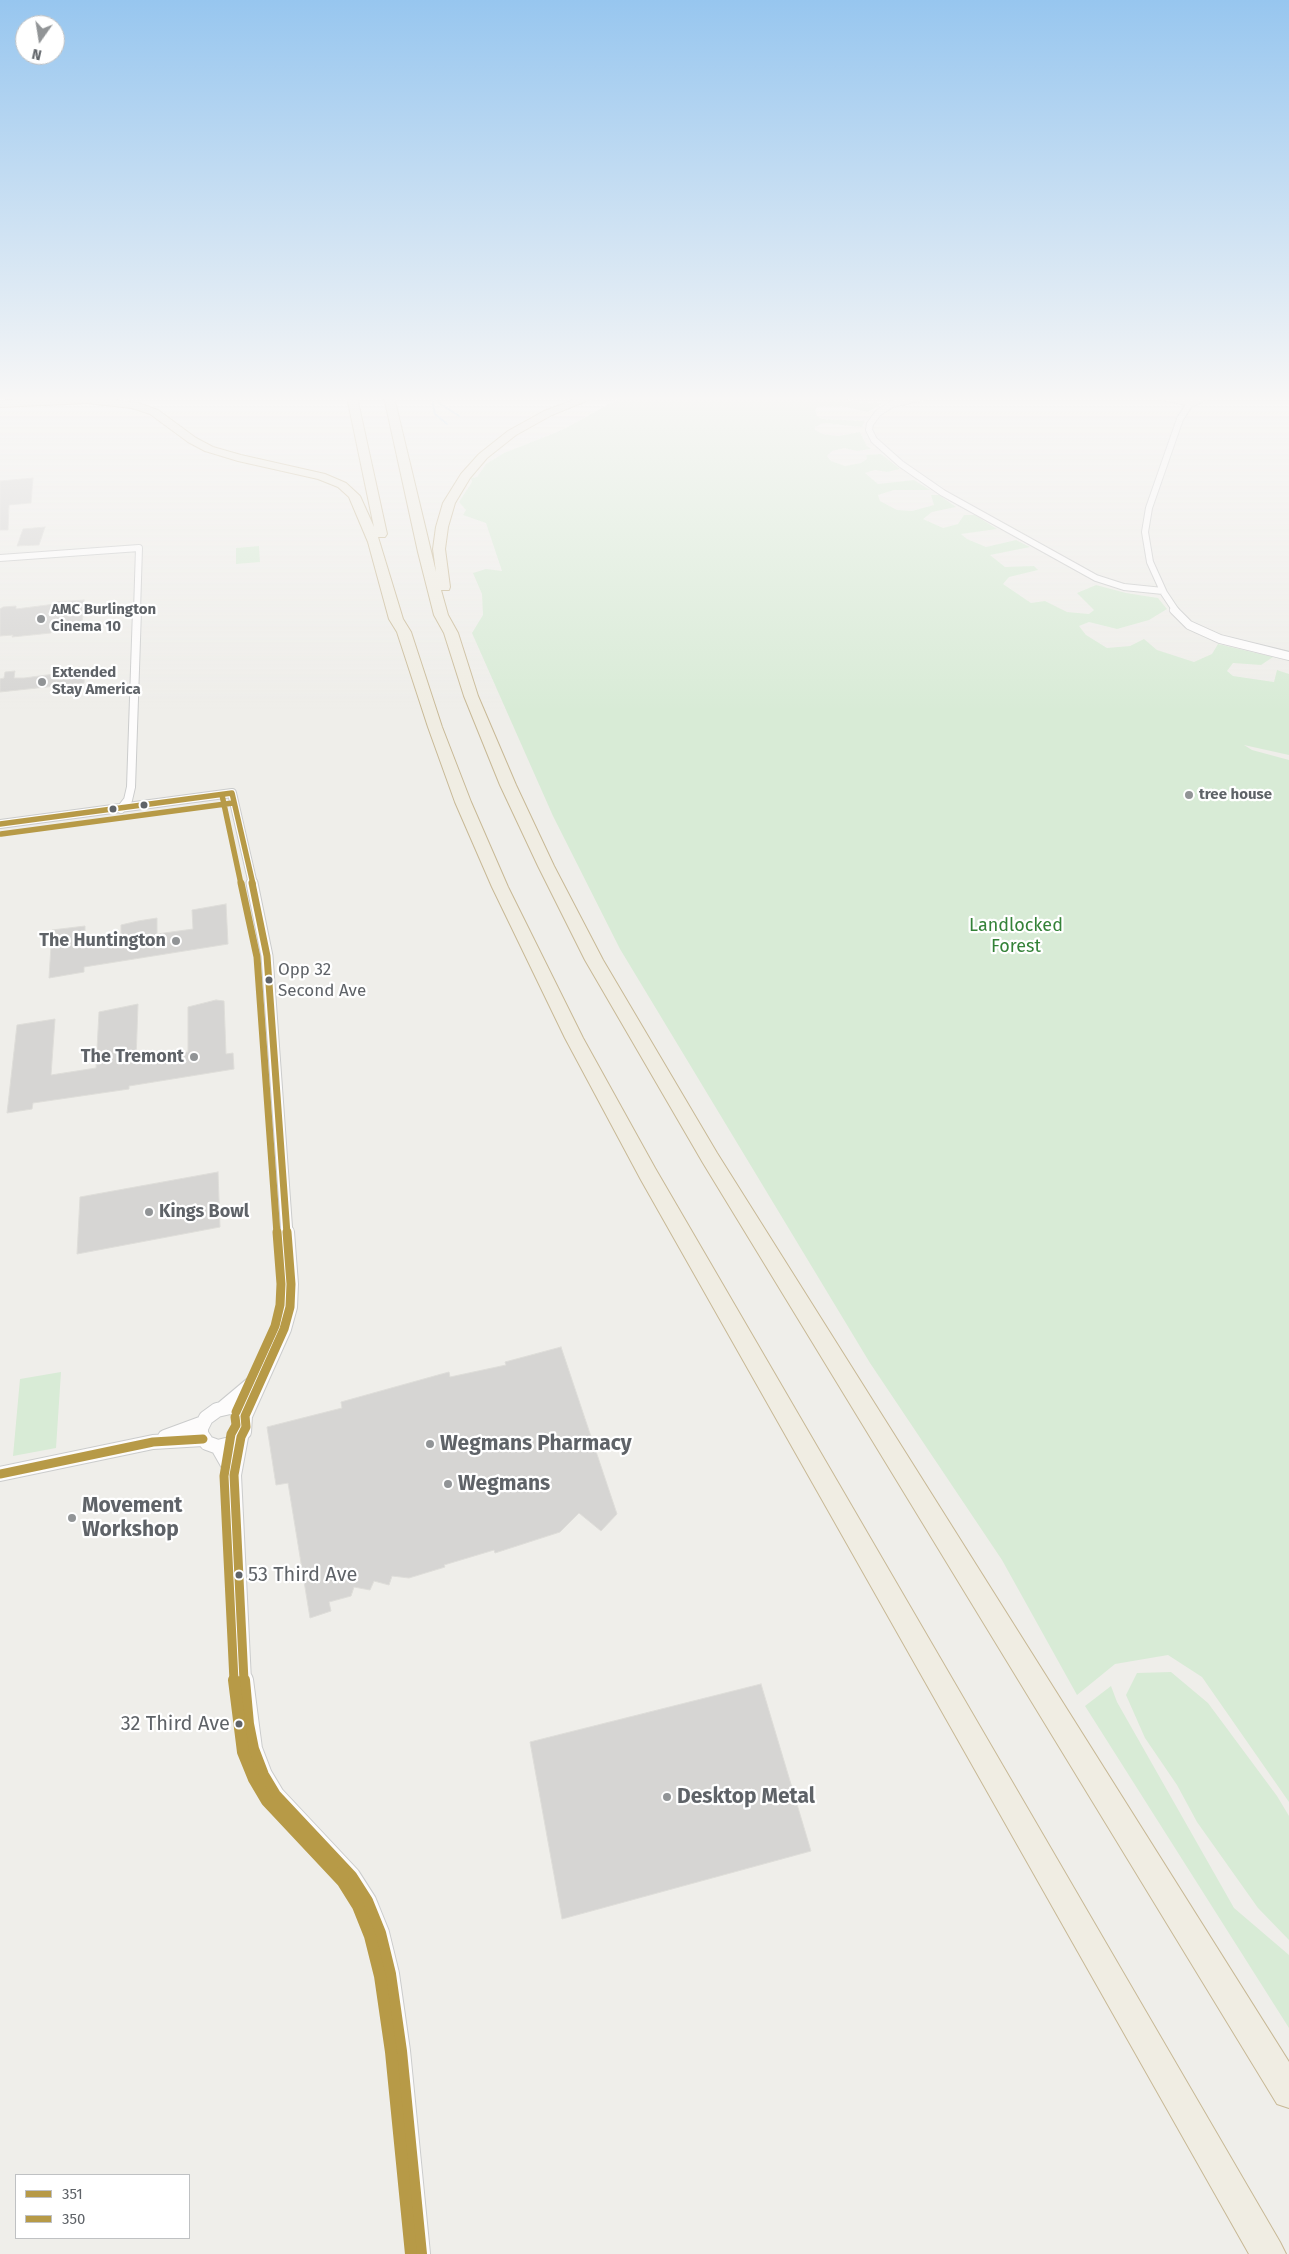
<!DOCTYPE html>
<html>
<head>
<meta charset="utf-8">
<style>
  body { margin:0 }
  #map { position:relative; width:1289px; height:2254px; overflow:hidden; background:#efeeea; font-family:"Fira Sans",sans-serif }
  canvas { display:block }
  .legend { position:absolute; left:15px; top:2174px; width:175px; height:65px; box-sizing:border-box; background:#fff; border:1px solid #bfc1c3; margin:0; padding:6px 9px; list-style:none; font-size:15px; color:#5f6368 }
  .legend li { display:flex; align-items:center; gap:10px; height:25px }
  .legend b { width:25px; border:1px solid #bfc1c3 }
  .north { position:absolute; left:15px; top:15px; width:50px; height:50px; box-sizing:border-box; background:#fff; border:1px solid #bfc1c3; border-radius:50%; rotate:193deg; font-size:14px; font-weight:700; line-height:20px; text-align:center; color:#5f6368 }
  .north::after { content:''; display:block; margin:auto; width:18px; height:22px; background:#919496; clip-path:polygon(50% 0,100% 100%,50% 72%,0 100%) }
</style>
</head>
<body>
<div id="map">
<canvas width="1289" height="2254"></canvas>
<ul class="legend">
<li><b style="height:6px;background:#b79a47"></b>351</li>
<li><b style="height:6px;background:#b79a47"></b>350</li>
</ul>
<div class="north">N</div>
</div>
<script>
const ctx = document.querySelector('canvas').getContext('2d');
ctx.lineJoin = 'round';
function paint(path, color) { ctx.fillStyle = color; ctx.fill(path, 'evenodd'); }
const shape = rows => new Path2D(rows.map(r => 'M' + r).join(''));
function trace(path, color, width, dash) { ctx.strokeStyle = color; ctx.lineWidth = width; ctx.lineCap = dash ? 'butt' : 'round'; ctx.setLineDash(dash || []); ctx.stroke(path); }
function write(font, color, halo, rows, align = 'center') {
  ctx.font = font + ' "Fira Sans",sans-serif'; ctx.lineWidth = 4.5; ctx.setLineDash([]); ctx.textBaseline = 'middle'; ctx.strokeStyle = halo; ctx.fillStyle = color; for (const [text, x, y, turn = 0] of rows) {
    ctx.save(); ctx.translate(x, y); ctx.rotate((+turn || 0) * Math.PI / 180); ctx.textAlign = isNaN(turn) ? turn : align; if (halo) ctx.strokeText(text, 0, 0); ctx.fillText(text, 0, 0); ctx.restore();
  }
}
paint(shape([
  [622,397,844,397,843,398,854,402,882,403,868,412,841,406,818,406,815,410,817,416,823,419,865,421,862,427,823,423,815,427,815,430,823,434,838,436,860,432,867,446,871,449,857,451,844,448,832,451,827,456,831,461,845,466,861,463,867,459,866,455,881,454,900,469,887,472,875,470,865,473,878,484,914,480,930,490,894,490,878,495,880,501,897,510,912,511,934,505,931,495,939,495,956,507,932,512,923,519,943,528,958,524,964,515,975,515,997,529,961,534,967,539,986,547,1016,540,1030,547,990,555,1005,567,1034,566,1038,570,1009,577,1003,584,1031,603,1045,601,1067,612,1089,614,1094,610,1077,593,1096,585,1126,593,1158,598,1167,609,1149,620,1117,629,1089,622,1079,626,1086,635,1107,648,1130,646,1144,639,1157,650,1194,662,1212,654,1218,644,1273,657,1261,665,1233,663,1227,671,1233,676,1274,682,1277,670,1289,674,1289,755,1244,745,1252,750,1289,760,1289,1802,1202,1677,1168,1655,1115,1664,1077,1695,1002,1560,870,1363,620,949,553,816,472,633,483,615,482,594,473,573,486,569,502,571,486,523,463,515,466,510,459,502,472,482,471,478,477,477,486,464,504,453,562,430],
  [259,546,260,562,236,564,236,548],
  [61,1372,56,1448,13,1456,20,1379],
  [1171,1672,1208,1703,1277,1796,1289,1816,1289,1940,1258,1908,1197,1822,1177,1785,1145,1738,1126,1695,1137,1673],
  [1111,1686,1117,1702,1234,1908,1289,1955,1289,2028,1085,1706]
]), '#d8ebd6');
trace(shape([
  [430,397,459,416],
  [432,400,435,414,447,424]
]), '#bfe0f9', 2);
const building = shape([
  [33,478,31,503,9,505,8,530,0,530,0,481,33,478],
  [45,527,39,545,17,546,23,529,45,527],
  [84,600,82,626,51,630,51,633,12,637,13,635,0,636,0,609,3,607,16,606,16,609,55,604,56,602,84,600],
  [85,670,84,683,0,692,0,679,4,678,5,672,15,671,14,678,24,678,85,670],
  [226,904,228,944,84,967,84,972,49,978,52,930,85,926,85,945,121,940,121,925,138,921,157,918,157,934,193,929,192,910,226,904],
  [216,1000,224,1001,226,1054,233,1053,234,1069,129,1086,129,1089,33,1103,32,1109,7,1113,17,1025,55,1019,51,1075,96,1068,99,1012,138,1004,136,1060,188,1052,188,1007,216,1000],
  [218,1172,220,1227,77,1254,80,1197,218,1172],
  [561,1347,617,1514,601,1531,579,1513,560,1532,495,1553,494,1550,444,1565,445,1567,409,1578,392,1576,389,1585,374,1581,370,1590,354,1587,351,1596,329,1602,331,1611,310,1618,288,1483,276,1485,267,1427,342,1408,341,1402,438,1375,449,1372,450,1377,506,1365,505,1362,561,1347],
  [761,1684,811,1851,562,1919,530,1742,761,1684]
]);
paint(building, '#d6d5d3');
trace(building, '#deddd9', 1);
const minorFar4 = shape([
  [923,397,892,404,878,413,870,424,869,430,874,440,901,464,943,493,1096,578,1124,587,1163,591],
  [1162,397,1192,403],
  [0,558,139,548,137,611],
  [1176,611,1164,593,1150,562,1145,532,1149,508,1180,419,1189,405,1205,397]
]);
const minorFar3 = shape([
  [1174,610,1189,625,1220,639,1289,656],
  [121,809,128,800,131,787,137,610],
  [0,824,232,793,253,884]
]);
const minorFar2 = shape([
  [252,883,267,956,287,1234]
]);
const minorFar1 = shape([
  [230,1407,236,1408,245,1416,244,1432,230,1444,218,1447,207,1443,201,1434,201,1428,206,1418,217,1410,230,1407],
  [223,1408,260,1377],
  [245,1416,284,1329,290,1307,291,1284,287,1232],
  [165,1437,203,1423],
  [241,1437,234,1475,244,1681],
  [218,1447,234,1475],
  [0,1474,153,1442,203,1439]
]);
const minor = shape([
  [244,1680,253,1749,263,1775,275,1795,351,1876,367,1901,380,1933,390,1974,401,2051,421,2254]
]);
const motorway = shape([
  [87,397,138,403,158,410,196,438,213,447,241,455,325,474,346,483,360,496,374,527,347,397,357,397,387,534,385,537,378,537,403,619,411,632,442,727,471,802,508,887,583,1038,655,1168,1280,2242,1286,2254,1249,2254,641,1180,565,1038,492,887,455,802,428,727,397,632,389,619,368,542,349,497,338,487,318,479,238,461,205,451,188,442,150,414,132,408,87,403,0,407,0,401,87,397],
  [384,397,394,397,436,572,433,549,436,527,443,503,461,474,479,454,508,431,544,411,582,397,596,397,552,415,516,435,487,458,470,478,455,503,448,527,445,549,450,587,449,590,441,590,448,615,458,633,478,696,516,785,554,866,603,960,717,1153,1289,2062,1289,2108,1277,2104,703,1163,585,960,538,866,500,785,464,696,444,633,434,615,418,552,384,397]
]);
trace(minorFar4, '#cbcccc', 8);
trace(minorFar3, '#cbcccc', 10);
trace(minorFar2, '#cbcccc', 13);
trace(minorFar1, '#cbcccc', 16);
trace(minor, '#cbcccc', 20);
trace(motorway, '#c8b996', 2);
trace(minorFar4, '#fdfcfc', 6);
trace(minorFar3, '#fdfcfc', 8);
trace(minorFar2, '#fdfcfc', 11);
trace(minorFar1, '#fdfcfc', 14);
trace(minor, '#fdfcfc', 18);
paint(motorway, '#f0ede3');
trace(shape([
  [0,824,232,793,253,884]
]), '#b79a47', 5.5);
trace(shape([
  [252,883,267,956,287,1234]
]), '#b79a47', 7);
trace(shape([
  [0,1474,153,1442,203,1439],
  [244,1681,234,1475,241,1437,246,1427,245,1416,284,1329,290,1307,291,1284,287,1232]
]), '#b79a47', 9);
trace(shape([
  [244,1680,248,1724,253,1749,263,1775,275,1795,351,1876,367,1901,380,1933,390,1974,401,2051,421,2254]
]), '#b79a47', 12);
trace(shape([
  [222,795,241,884],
  [1,834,233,803]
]), '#b79a47', 5.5);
trace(shape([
  [241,883,257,957,277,1234]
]), '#b79a47', 7);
trace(shape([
  [236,1412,275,1326,280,1305,281,1284,277,1232],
  [234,1681,224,1476,231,1434,236,1425,235,1417]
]), '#b79a47', 9);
trace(shape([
  [234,1680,243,1752,254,1779,267,1801,343,1882,358,1906,370,1936,380,1976,391,2052,411,2254]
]), '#b79a47', 12);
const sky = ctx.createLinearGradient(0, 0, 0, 712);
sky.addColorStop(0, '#97c6ef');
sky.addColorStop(0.56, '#f8f7f6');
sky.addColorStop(1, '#f8f7f600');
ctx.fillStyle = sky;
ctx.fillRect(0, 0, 1289, 712);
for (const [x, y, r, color] of [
  [41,619,5,"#919496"],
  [42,682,5,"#919496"],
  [1189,795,5,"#919496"],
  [144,805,4.5,"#5f6368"],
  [113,809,4.5,"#5f6368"],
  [176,941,5,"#919496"],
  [269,980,4.5,"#5f6368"],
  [194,1057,5,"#919496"],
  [149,1212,5,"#919496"],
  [430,1444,5,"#919496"],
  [448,1484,5,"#919496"],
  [72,1518,5,"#919496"],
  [239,1575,4.5,"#5f6368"],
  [239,1724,4.5,"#5f6368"],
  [667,1797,5,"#919496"]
]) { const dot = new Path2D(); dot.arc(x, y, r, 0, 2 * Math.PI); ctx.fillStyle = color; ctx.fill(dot); trace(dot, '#fff', 2); }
write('bold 15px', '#5f6368', '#fff', [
  ["AMC Burlington",51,610],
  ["Cinema 10",51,627],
  ["Extended",52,673],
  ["Stay America",52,690],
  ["tree house",1199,795]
], 'left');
write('17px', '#5f6368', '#fff', [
  ["Opp 32",278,970],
  ["Second Ave",278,991]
], 'left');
write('18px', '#348238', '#fff', [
  ["Landlocked",1016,926],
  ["Forest",1016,947]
]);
write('bold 18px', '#5f6368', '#fff', [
  ["The Huntington",166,941],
  ["The Tremont",184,1057],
  ["Kings Bowl",159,1212,"left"]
], 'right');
write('20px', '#5f6368', '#fff', [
  ["53 Third Ave",248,1575],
  ["32 Third Ave",230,1724,"right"]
], 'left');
write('bold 21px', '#5f6368', '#fff', [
  ["Wegmans Pharmacy",440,1444],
  ["Wegmans",458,1484],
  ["Movement",82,1506],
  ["Workshop",82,1530],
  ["Desktop Metal",677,1797]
], 'left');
</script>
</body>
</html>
